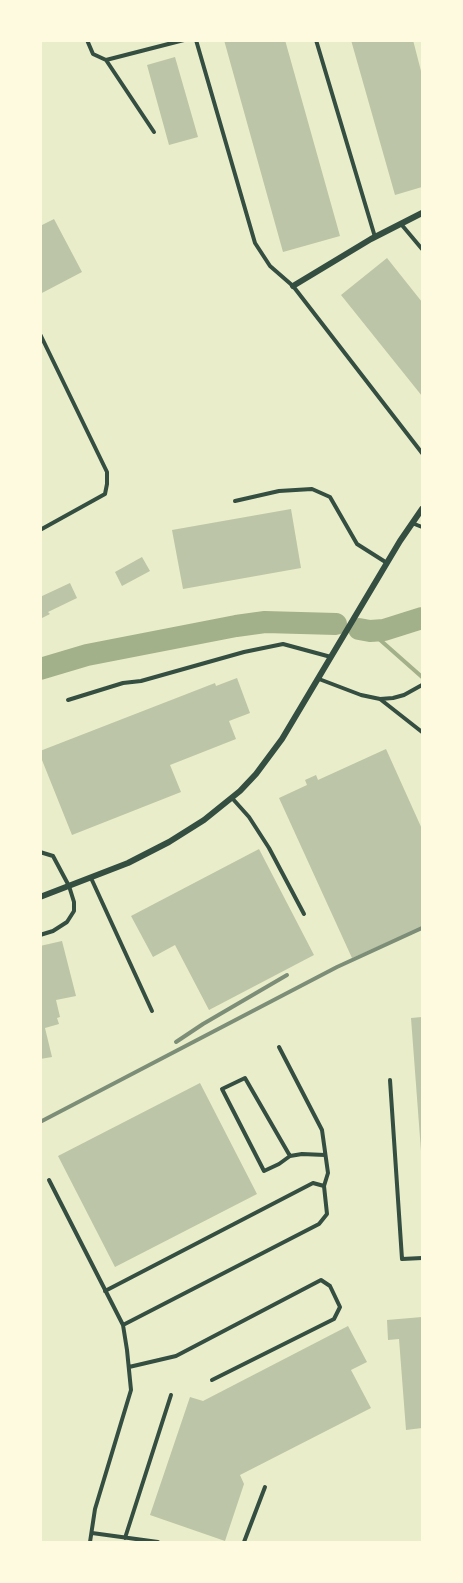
<!DOCTYPE html>
<html>
<head>
<meta charset="utf-8">
<style>
  body { margin:0 }
  #map { position:relative; width:463px; height:1583px; overflow:hidden; background:#e9edc9; font-family:"Archivo Narrow",sans-serif }
  canvas { display:block }
  .frame { position:absolute; inset:0; border:42px solid #fefae0; pointer-events:none }
</style>
</head>
<body>
<div id="map">
<canvas width="463" height="1583"></canvas>
<div class="frame"></div>
</div>
<script>
const ctx = document.querySelector('canvas').getContext('2d');
ctx.lineJoin = 'round';
const shape = rows => new Path2D(rows.map(r => 'M' + r).join(''));
function trace(path, color, width, dash) { ctx.strokeStyle = color; ctx.lineWidth = width; ctx.lineCap = dash ? 'butt' : 'round'; ctx.setLineDash(dash || []); ctx.stroke(path); }
function paint(path, color) { ctx.fillStyle = color; ctx.fill(path, 'evenodd'); }
trace(shape([
  [370,631,422,677]
]), '#a3b18a', 4);
trace(shape([
  [359,629,370,631,384,630,422,618],
  [40,669,87,655,236,626,265,622,336,624]
]), '#a3b18a', 22);
paint(shape([
  [224,40,285,40,340,236,283,252],
  [351,40,413,40,422,75,422,187,395,195],
  [175,57,198,137,169,145,147,65],
  [54,219,82,272,40,294,40,226],
  [387,258,422,302,422,396,341,295],
  [291,509,301,568,183,589,172,530],
  [142,557,150,571,122,586,115,572],
  [70,583,77,598,48,612,50,614,40,619,40,597],
  [237,678,250,713,229,721,236,739,170,765,181,792,72,835,40,755,40,751,215,683,216,686],
  [386,749,422,829,422,927,352,958,279,798,307,785,305,780,316,775,318,780],
  [259,849,314,955,209,1010,175,945,153,957,131,916],
  [62,941,76,996,56,1000,60,1017,57,1018,59,1024,45,1028,52,1057,40,1059,40,946],
  [422,1017,422,1151,421,1151,411,1018],
  [200,1083,257,1194,115,1267,58,1156],
  [422,1317,422,1428,406,1430,399,1339,388,1340,387,1320],
  [348,1326,367,1362,351,1370,371,1408,240,1475,244,1484,225,1541,150,1515,190,1397,203,1401]
]), '#bcc5a7');
trace(shape([
  [87,40,93,54,106,60,184,40],
  [196,40,255,243,270,266,293,286,422,453],
  [316,40,375,237],
  [106,60,154,132],
  [401,224,422,249],
  [40,334,107,472,107,484,105,494,40,530],
  [235,501,279,491,312,489,330,497,357,544,387,563],
  [412,523,422,527],
  [319,679,361,695,380,699,393,698,404,695,422,685],
  [380,699,422,732],
  [68,700,123,683,141,681,244,652,283,644,331,657],
  [232,798,249,817,269,848,304,914],
  [40,852,53,856,69,886,74,902,74,911,67,922,53,931,40,935],
  [91,878,152,1011],
  [390,1080,402,1259,422,1258],
  [290,1156,245,1078,222,1089,264,1171,279,1164,290,1156,302,1154,325,1155],
  [49,1180,123,1325,127,1350,131,1390,95,1509,90,1542],
  [105,1291,313,1183,324,1186],
  [123,1325,319,1224,327,1214,324,1186,328,1173,322,1130,279,1047],
  [129,1367,176,1356,321,1280,330,1286,340,1307,334,1319,212,1380],
  [92,1533,158,1542],
  [125,1538,171,1395],
  [244,1542,265,1487]
]), '#344e41', 4);
trace(shape([
  [293,286,371,239,422,213],
  [40,897,128,863,169,842,204,820,240,791,256,774,282,739,400,541,422,509]
]), '#344e41', 6);
trace(shape([
  [176,1042,203,1024,287,975],
  [40,1122,337,967,422,928]
]), '#7c8e77', 4);
</script>
</body>
</html>
